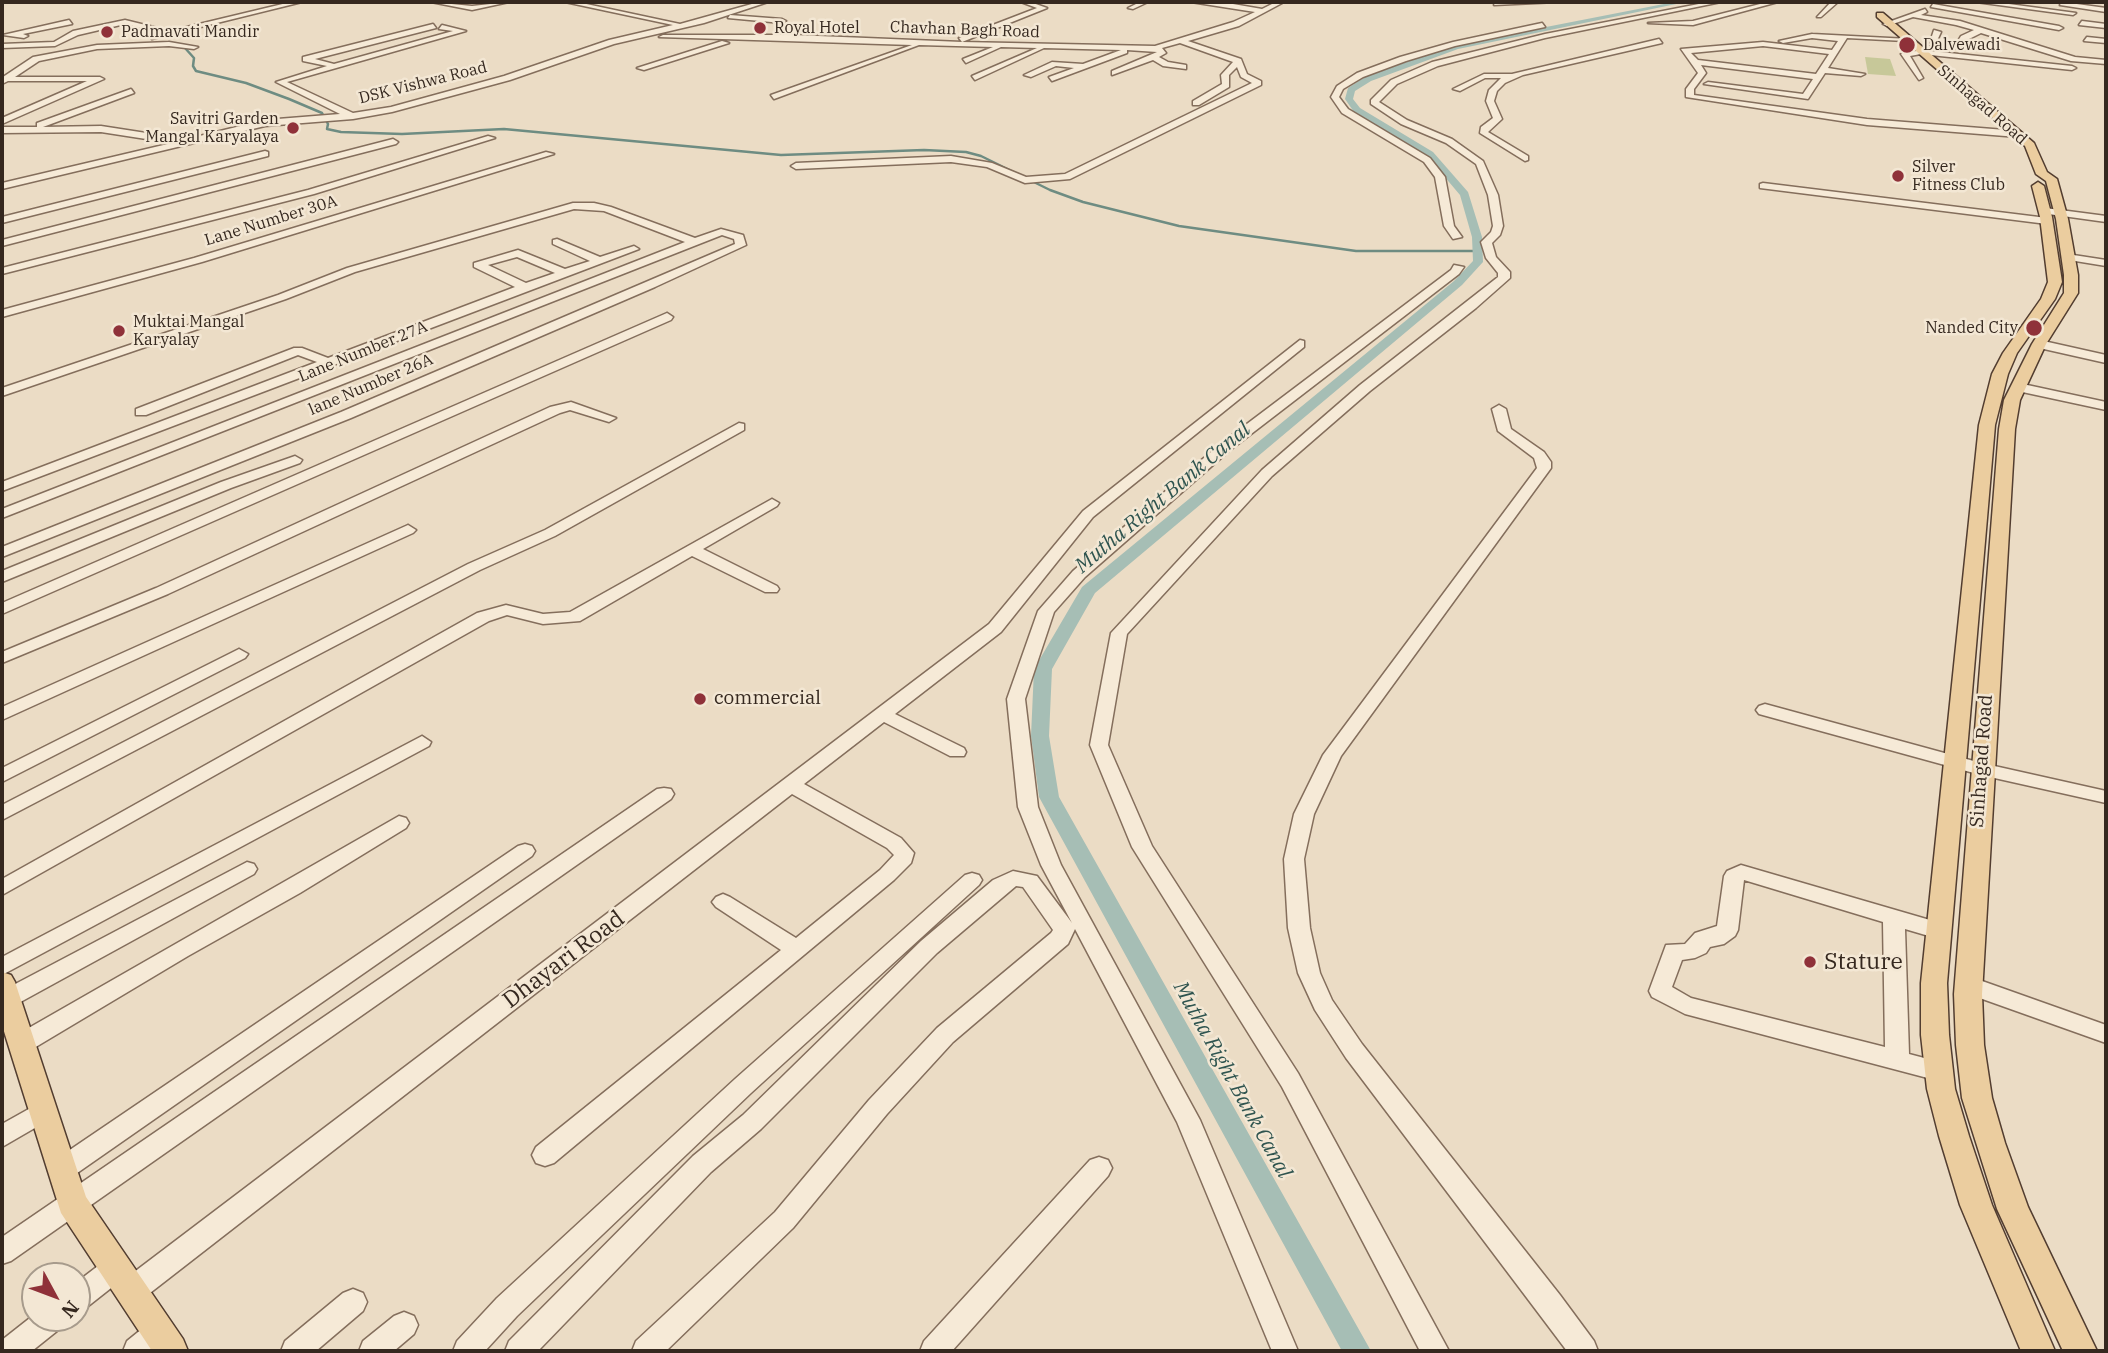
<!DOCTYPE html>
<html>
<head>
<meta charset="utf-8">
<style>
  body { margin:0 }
  #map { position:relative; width:2108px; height:1353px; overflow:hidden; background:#ebdcc5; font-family:"IBM Plex Serif",serif }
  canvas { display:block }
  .frame { position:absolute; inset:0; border:4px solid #35281f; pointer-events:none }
  .north { position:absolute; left:21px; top:1262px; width:70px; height:70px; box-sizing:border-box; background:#f3e7d4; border:2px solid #a79b8c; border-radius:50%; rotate:131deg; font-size:19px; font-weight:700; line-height:28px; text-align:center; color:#35281f }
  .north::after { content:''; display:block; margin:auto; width:24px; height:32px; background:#8f3139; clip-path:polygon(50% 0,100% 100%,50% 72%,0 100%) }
</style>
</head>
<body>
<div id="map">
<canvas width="2108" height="1353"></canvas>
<div class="frame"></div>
<div class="north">N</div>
</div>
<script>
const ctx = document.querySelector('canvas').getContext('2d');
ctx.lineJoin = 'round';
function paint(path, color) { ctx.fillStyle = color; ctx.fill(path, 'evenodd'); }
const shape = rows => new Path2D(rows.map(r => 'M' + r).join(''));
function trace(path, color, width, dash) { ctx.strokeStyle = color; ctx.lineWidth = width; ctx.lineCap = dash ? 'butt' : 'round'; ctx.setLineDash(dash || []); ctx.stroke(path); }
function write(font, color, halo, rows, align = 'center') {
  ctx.font = font + ' "IBM Plex Serif",serif'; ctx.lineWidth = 5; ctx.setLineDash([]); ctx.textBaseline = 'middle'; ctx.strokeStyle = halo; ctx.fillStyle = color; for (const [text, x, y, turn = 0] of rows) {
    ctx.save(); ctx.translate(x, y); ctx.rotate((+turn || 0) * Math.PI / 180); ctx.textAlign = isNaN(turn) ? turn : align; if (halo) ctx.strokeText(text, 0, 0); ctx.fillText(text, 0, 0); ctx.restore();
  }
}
paint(shape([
  [1865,57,1890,59,1896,76,1868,74]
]), '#c7c899');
trace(shape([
  [185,48,194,58,193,66,196,71,246,83,289,99,322,113,328,124,327,129,341,132,402,134,504,129,781,155,924,150,966,152,981,156,1050,190,1083,202,1179,226,1356,251,1478,251]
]), '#6e8c82', 2.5);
paint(shape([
  [1674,2,1686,2,1458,49,1371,81,1355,91,1353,99,1360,108,1433,152,1468,192,1482,237,1483,262,1462,285,1095,593,1052,669,1049,736,1059,797,1371,1351,1342,1351,1039,797,1031,736,1034,669,1082,587,1454,281,1473,261,1472,237,1460,195,1427,156,1354,112,1345,99,1348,88,1365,77,1454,45,1674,2]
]), '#a6beb5');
const minor = shape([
  [291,2,302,2,152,39,149,35,161,33,125,24,78,35,55,46,2,48,2,44,54,42,73,31,125,20,170,31,291,2],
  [431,2,472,6,509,2,472,10,431,2],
  [565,2,577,2,680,24,759,2,768,2,704,23,614,44,510,80,392,112,353,119,265,126,2,189,2,183,172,143,101,132,2,133,2,127,37,127,37,123,131,89,134,93,43,127,101,126,172,137,175,142,265,120,340,114,276,82,327,66,303,61,303,57,433,24,436,28,315,59,334,64,453,31,439,29,442,25,466,31,287,82,353,113,391,107,504,76,609,40,673,25,565,2],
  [1021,2,1030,2,1047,8,962,42,1155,46,1233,22,1255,12,1191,2,1236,2,1233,4,1262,9,1276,2,1284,2,1239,26,1188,41,1241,59,1247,74,1261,81,1261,85,1070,179,1025,183,987,167,951,162,796,169,791,166,796,163,951,156,992,163,1026,177,1065,174,1252,83,1241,77,1237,67,1229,75,1229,87,1199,105,1193,105,1193,101,1222,84,1221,75,1233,62,1180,43,1162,48,1166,53,1159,57,1168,62,1186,65,1186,69,1163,66,1153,60,1112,75,1112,71,1157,52,1127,50,1127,53,1052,81,1049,77,1074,68,1056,66,1031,77,1024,75,1052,62,1083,64,1121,50,1044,48,975,80,972,76,1037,48,1001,47,966,63,963,59,993,47,919,45,774,99,771,95,912,45,659,37,663,35,794,35,962,42,959,38,1037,8,1021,2],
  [1140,2,1148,2,1133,9,1128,8,1140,2],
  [1496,2,1557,2,1494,5,1496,2],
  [1709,2,1721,2,1545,38,1438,66,1397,84,1379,102,1407,120,1452,139,1483,161,1498,195,1503,226,1500,235,1492,243,1496,257,1510,272,1510,278,1476,308,1370,391,1272,476,1127,634,1108,745,1152,846,1298,1073,1449,1351,1420,1351,1282,1087,1132,847,1090,745,1111,633,1262,470,1360,385,1498,277,1498,273,1486,258,1481,242,1491,232,1493,226,1488,195,1476,164,1446,143,1401,124,1371,104,1371,100,1391,80,1432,62,1545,34,1709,2],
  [1768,2,1778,2,1693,25,1648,23,1693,21,1768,2],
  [1831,2,1838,2,1821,17,1817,17,1831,2],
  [1976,2,1994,2,2076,13,2073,15,1976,2],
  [2062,2,2106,8,2106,12,2060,5,2062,2],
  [1933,4,2059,26,2063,28,2059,30,1931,7,1933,4],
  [1925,9,1927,12,1921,15,1960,21,2075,57,2106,60,2106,64,2071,61,1981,33,1967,40,1960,48,1954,48,1961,36,1974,30,1956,25,1913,17,1887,26,1883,24,1925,9],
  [730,15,782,19,786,21,782,23,728,18,730,15],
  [69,20,72,24,23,34,28,36,24,38,3,35,69,20],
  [2082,21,2106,24,2106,28,2079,25,2082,21],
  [1542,23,1545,27,1455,46,1406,61,1363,77,1343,89,1339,97,1348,109,1430,158,1445,177,1454,226,1462,237,1453,239,1444,226,1435,177,1424,162,1342,113,1331,97,1337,86,1357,73,1400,57,1453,42,1542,23],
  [1934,30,1941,32,1935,45,1929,45,1934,30],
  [1812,34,1909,39,1905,41,1847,38,1828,68,1865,74,1861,76,1825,73,1808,99,1704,84,1708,82,1803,94,1813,79,1701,65,1706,73,1694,89,1694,95,1867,119,2018,131,2022,134,2018,137,1867,125,1686,97,1686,89,1698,73,1681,49,1763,42,1832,50,1838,41,1812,38,1783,43,1779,41,1812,34],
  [1763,46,1829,54,1816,74,1698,60,1691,53,1763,46],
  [2087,37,2106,39,2106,43,2084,41,2087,37],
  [1659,39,1662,43,1523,75,1505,83,1497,91,1494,101,1502,119,1488,132,1528,156,1528,160,1525,161,1480,133,1481,127,1493,118,1486,101,1489,90,1501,78,1485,78,1460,91,1453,89,1484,74,1512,74,1659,39],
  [722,41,729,43,644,70,637,68,722,41],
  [169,42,198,47,194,49,169,46,97,49,39,61,15,77,100,77,104,79,2,124,2,118,87,81,8,81,2,84,3,77,33,57,97,45,169,42],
  [1921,50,2072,66,2076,68,2072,70,1921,54,1910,56,1923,78,1919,80,1901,54,1921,50],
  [488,136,495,138,314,194,2,274,2,268,308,190,488,136],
  [393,139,398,142,396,144,2,246,2,240,393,139],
  [265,151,268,152,268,156,2,223,2,217,265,151],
  [546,152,554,154,202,262,2,317,2,310,194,258,546,152],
  [1763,183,2047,218,2052,221,2047,224,1760,188,1760,184,1763,183],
  [573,203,594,203,611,207,695,238,721,229,743,235,746,245,655,287,351,418,2,557,2,547,341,412,735,244,734,239,722,235,2,518,2,509,685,242,604,211,574,209,355,272,286,299,2,396,2,388,278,295,347,268,573,203],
  [2045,208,2106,216,2106,222,2041,213,2040,211,2045,208],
  [557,239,600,257,634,246,639,249,2,491,2,482,317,362,298,355,146,415,136,415,136,409,294,348,302,348,328,358,515,287,474,267,474,263,518,250,565,269,590,261,553,244,553,240,557,239],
  [517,257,555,273,526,283,488,265,517,257],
  [2067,254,2106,260,2106,266,2063,259,2063,255,2067,254],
  [1454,265,1464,267,1459,274,1229,451,1085,577,1054,612,1025,699,1038,807,1061,865,1200,1120,1298,1351,1272,1351,1177,1122,1075,929,1068,944,953,1042,887,1114,793,1228,666,1351,632,1351,636,1341,775,1212,869,1100,937,1028,1051,933,1053,930,1023,887,1016,886,937,953,761,1129,711,1172,538,1351,505,1351,509,1341,693,1156,743,1115,921,941,993,880,1013,871,1037,876,1072,923,1041,865,1018,807,1007,699,1038,611,1073,571,1219,445,1451,270,1454,265],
  [667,313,673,317,671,320,2,614,2,603,667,313],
  [1300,340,1304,341,1304,347,1093,517,1001,632,895,714,964,748,966,752,964,756,950,756,884,722,804,784,901,838,914,853,911,863,894,880,554,1163,545,1166,536,1163,532,1155,536,1147,781,950,716,907,712,902,716,897,723,894,730,897,796,938,880,870,894,855,887,848,792,794,141,1300,131,1304,121,1300,117,1291,121,1282,989,624,1083,511,1300,340],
  [2039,340,2106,355,2106,363,2035,347,2035,341,2039,340],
  [2018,383,2106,402,2106,410,2013,390,2012,387,2018,383],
  [571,402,616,418,609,422,570,410,560,413,168,594,2,663,2,652,156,588,550,407,571,402],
  [1499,405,1506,409,1511,429,1544,452,1551,462,1551,468,1341,756,1314,814,1304,859,1310,928,1320,973,1332,1000,1362,1044,1560,1295,1594,1341,1598,1351,1567,1351,1346,1058,1315,1010,1298,973,1288,928,1284,859,1294,814,1323,755,1537,468,1534,458,1498,431,1492,409,1499,405],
  [739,423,744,424,744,430,555,536,480,570,2,820,2,805,468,564,545,530,739,423],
  [295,456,302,460,300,463,231,488,2,582,2,571,221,482,295,456],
  [772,499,779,503,777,506,703,549,777,586,779,589,777,592,765,592,692,556,580,621,543,624,507,615,489,621,2,895,2,879,477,613,506,605,543,614,570,612,772,499],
  [408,525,416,530,413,533,2,720,2,707,408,525],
  [239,649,248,654,245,658,2,782,2,768,239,649],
  [1765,704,1981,763,2106,791,2106,803,1981,775,1759,714,1756,710,1759,706,1765,704],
  [422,736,431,742,429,746,2,975,2,957,422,736],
  [664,788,671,789,674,794,671,799,11,1261,2,1264,2,1237,657,789,664,788],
  [399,816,406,818,409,823,406,828,300,893,188,956,29,1051,21,1053,13,1051,9,1044,13,1037,399,816],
  [525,844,532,846,535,851,532,856,70,1178,61,1181,52,1178,48,1170,52,1162,518,846,525,844],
  [247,862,254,864,257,869,254,874,15,1005,2,1006,2,991,247,862],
  [1741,865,1947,925,1950,931,1947,937,1939,939,1905,929,1909,1054,1947,1064,1951,1071,1947,1078,1939,1081,1685,1014,1652,997,1649,991,1666,945,1685,944,1695,933,1717,926,1724,876,1727,871,1741,865],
  [1744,880,1883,922,1885,1047,1691,998,1672,987,1682,960,1695,958,1706,953,1710,947,1724,944,1735,936,1738,930,1744,880],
  [972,873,979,875,982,880,979,885,751,1093,517,1316,485,1351,453,1351,457,1341,497,1298,735,1079,965,875,972,873],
  [1968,976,2106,1025,2106,1043,1960,991,1957,985,1960,979,1968,976],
  [43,1101,52,1104,55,1111,52,1118,2,1147,2,1124,43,1101],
  [1099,1157,1108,1160,1112,1168,1108,1176,952,1351,920,1351,924,1341,1090,1160,1099,1157],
  [116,1256,125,1259,129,1268,125,1277,87,1307,77,1311,77,1282,107,1259,116,1256],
  [353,1289,363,1293,367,1302,363,1311,316,1351,281,1351,285,1341,343,1293,353,1289],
  [404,1312,414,1316,418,1325,414,1334,394,1351,359,1351,363,1341,394,1316,404,1312],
  [35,1314,35,1318,66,1318,62,1327,32,1351,2,1351,2,1340,35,1314],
  [158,1320,168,1324,172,1333,168,1342,158,1351,123,1351,127,1341,148,1324,158,1320]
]);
const major = shape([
  [1877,13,1883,13,2034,143,2047,172,2057,179,2068,219,2078,275,2078,293,2046,344,2020,400,2015,429,1982,994,1984,1045,1992,1098,2005,1143,2028,1207,2097,1351,2063,1351,1997,1209,1962,1098,1956,1045,1954,994,1999,429,2004,400,2032,344,2064,293,2064,275,2056,219,2046,181,2036,174,2025,146,1877,17,1877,13],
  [2038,182,2044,186,2052,217,2062,282,2055,299,2017,353,2008,374,1995,425,1947,983,1949,1035,1955,1089,1969,1136,1992,1205,2055,1351,2021,1351,1960,1205,1939,1136,1927,1089,1921,1035,1921,983,1979,425,1992,374,2003,353,2041,299,2048,282,2040,217,2032,186,2038,182],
  [2,972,11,975,15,982,86,1197,183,1339,188,1351,152,1351,61,1213,2,1025,2,972]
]);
trace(minor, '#846e5c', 3);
trace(major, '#523d30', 3);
paint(minor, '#f6ead7');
paint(major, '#ebcd9f');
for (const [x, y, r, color] of [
  [760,28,7,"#8f3139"],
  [107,32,7,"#8f3139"],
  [1907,45,9,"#8f3139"],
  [293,128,7,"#8f3139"],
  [1898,176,7,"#8f3139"],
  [2034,328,9,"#8f3139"],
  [119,331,7,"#8f3139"],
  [700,699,7,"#8f3139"],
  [1810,962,7,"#8f3139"]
]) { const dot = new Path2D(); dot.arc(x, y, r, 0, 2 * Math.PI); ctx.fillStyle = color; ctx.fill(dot); trace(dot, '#f3e7d4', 2.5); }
write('16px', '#35281f', '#f3e7d4', [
  ["Royal Hotel",774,28],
  ["Padmavati Mandir",121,32],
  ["Dalvewadi",1923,45],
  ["Savitri Garden",279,119,"right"],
  ["Mangal Karyalaya",279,137,"right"],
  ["Silver",1912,167],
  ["Fitness Club",1912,185],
  ["Muktai Mangal",133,322],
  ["Karyalay",133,340],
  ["Nanded City",2018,328,"right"]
], 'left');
write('16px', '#35281f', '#f3e7d4', [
  ["Chavhan Bagh Road",965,30,2],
  ["DSK Vishwa Road",423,83,-14],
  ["Sinhagad Road",1982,105,41],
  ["Lane Number 30A",271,221,-17],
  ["Lane Number 27A",363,352,-22],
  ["lane Number 26A",371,385,-23]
]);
write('19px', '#35281f', '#f3e7d4', [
  ["commercial",714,699]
], 'left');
write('19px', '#35281f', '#f3e7d4', [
  ["Sinhagad Road",1982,761,-86]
]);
write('italic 21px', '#2f544f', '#f3e7d4', [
  ["Mutha Right Bank Canal",1163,498,-40],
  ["Mutha Right Bank Canal",1232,1080,61]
]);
write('23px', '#35281f', '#f3e7d4', [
  ["Dhayari Road",564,960,-37]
]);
write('23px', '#35281f', '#f3e7d4', [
  ["Stature",1824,962]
], 'left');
</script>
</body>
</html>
